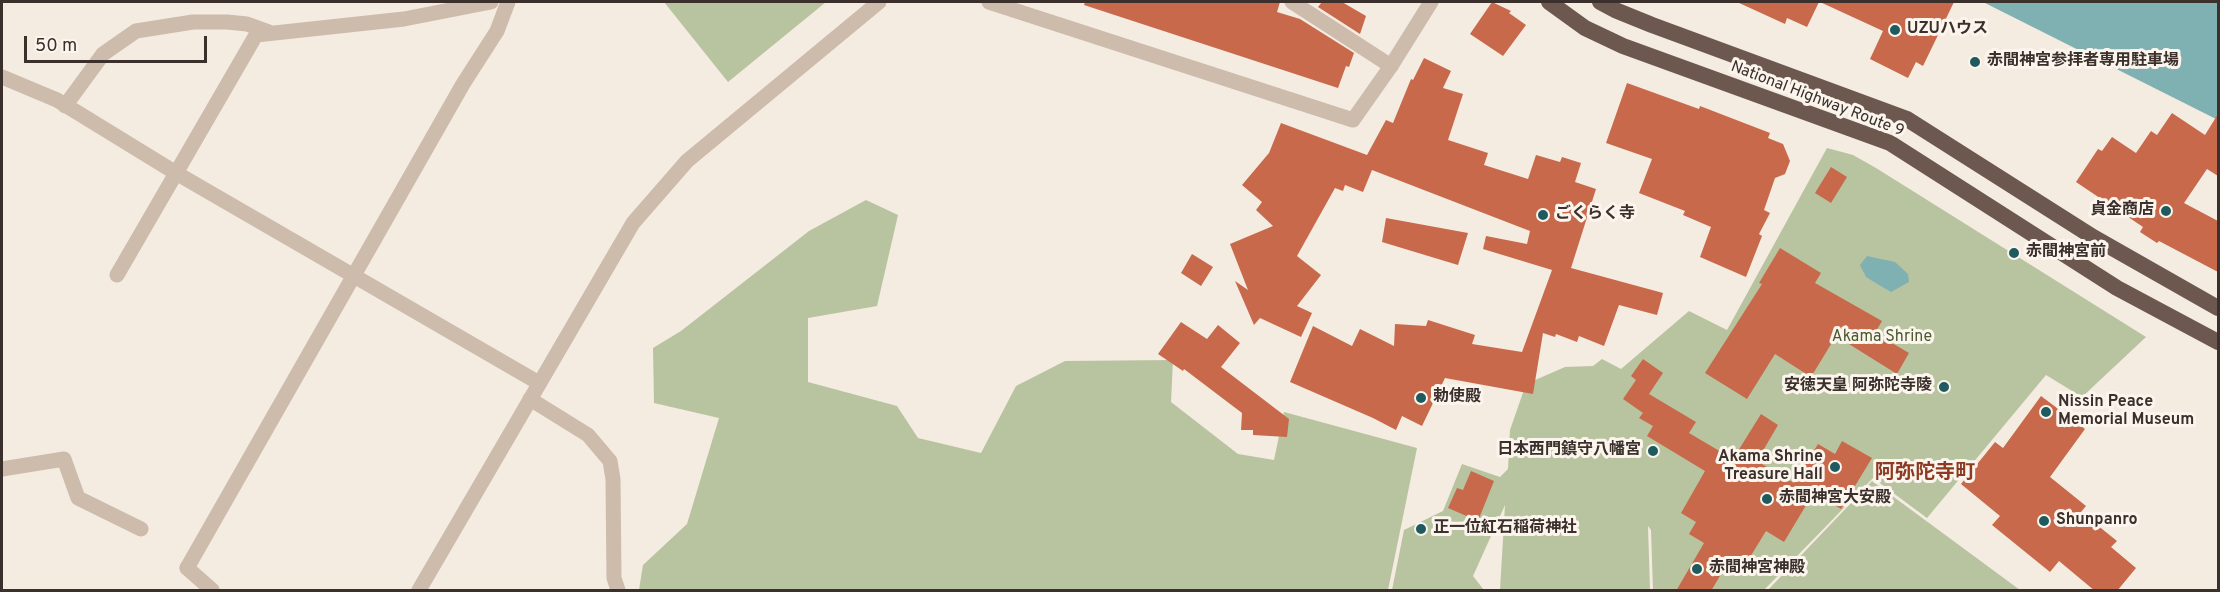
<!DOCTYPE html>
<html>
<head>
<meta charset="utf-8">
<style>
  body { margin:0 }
  #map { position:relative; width:2220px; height:592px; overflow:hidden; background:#f4ebe1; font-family:Overpass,sans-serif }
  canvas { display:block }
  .frame { position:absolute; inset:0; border:3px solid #3b302b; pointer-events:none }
  .scale { position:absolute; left:24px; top:36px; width:183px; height:27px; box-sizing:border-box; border:3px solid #3b302b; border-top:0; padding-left:8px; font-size:18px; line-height:21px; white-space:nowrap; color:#3b302b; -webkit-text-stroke:4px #fbf5ee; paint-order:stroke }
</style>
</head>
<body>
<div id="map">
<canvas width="2220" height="592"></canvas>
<div class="frame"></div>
<div class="scale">50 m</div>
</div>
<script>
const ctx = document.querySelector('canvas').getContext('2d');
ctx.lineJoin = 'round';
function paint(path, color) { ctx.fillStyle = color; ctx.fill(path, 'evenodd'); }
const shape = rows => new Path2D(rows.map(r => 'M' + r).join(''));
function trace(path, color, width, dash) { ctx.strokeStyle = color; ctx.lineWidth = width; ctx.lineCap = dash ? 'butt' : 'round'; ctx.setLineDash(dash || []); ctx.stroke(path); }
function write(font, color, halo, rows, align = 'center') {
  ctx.font = font + ' Overpass,"Noto Sans JP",sans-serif'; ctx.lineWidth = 6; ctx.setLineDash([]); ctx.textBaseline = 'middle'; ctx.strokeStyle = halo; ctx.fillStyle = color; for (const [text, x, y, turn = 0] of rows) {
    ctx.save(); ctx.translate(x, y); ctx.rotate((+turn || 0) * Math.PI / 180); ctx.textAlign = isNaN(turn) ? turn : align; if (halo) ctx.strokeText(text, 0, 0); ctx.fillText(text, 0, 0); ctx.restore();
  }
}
paint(shape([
  [664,2,826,2,728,82],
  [1827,148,1853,155,1876,168,2146,337,2082,397,2046,375,1927,518,1873,478,1764,590,1653,590,1651,530,1648,526,1650,590,1500,590,1505,505,1473,576,1484,590,1392,590,1404,530,1443,511,1462,464,1500,477,1508,469,1510,430,1526,384,1565,367,1593,366,1602,359,1621,369,1689,311,1727,330],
  [866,200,898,215,877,306,808,318,808,382,897,406,918,438,981,453,1016,386,1065,361,1173,360,1171,402,1238,454,1274,460,1284,412,1417,448,1388,590,639,590,643,565,687,524,719,418,654,403,653,348,681,331,809,231],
  [1872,481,2020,590,1768,590]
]), '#b8c4a0');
paint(shape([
  [1983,2,2218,2,2218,120],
  [1867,256,1895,262,1908,274,1909,282,1891,292,1874,282,1866,277,1860,265]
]), '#7fb0b2');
paint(shape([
  [1085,2,1280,2,1277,12,1300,19,1354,53,1349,67,1346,66,1338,88,1084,5],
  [1322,2,1342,2,1366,16,1360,34,1318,7],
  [1492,2,1511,11,1509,13,1526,25,1503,56,1470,34],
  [1737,2,1819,2,1807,27,1787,18,1785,24],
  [1820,2,1954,2,1923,66,1916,62,1908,78,1870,59,1883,31],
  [1424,58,1451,71,1443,88,1463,94,1448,140,1488,153,1484,165,1528,179,1536,155,1560,162,1562,157,1581,163,1575,182,1596,189,1571,268,1663,293,1657,315,1619,305,1604,346,1579,336,1577,342,1556,334,1555,337,1543,333,1533,394,1445,378,1422,426,1402,416,1396,430,1373,418,1290,382,1313,326,1352,346,1360,329,1394,346,1395,324,1426,326,1428,320,1475,335,1472,344,1522,352,1552,270,1483,249,1486,236,1527,244,1530,231,1372,170,1363,192,1345,185,1343,191,1335,188,1297,256,1321,275,1297,306,1312,313,1301,337,1260,318,1254,325,1235,281,1248,290,1230,244,1273,226,1256,210,1262,202,1242,185,1269,153,1281,123,1367,155,1386,120,1393,123,1411,79,1413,80],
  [1627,83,1699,109,1700,106,1770,133,1768,138,1783,144,1790,161,1785,174,1775,178,1764,210,1770,213,1759,234,1762,236,1746,277,1700,257,1711,227,1683,215,1685,211,1639,193,1652,159,1606,143],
  [2172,113,2205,135,2218,114,2218,176,2207,169,2184,203,2218,221,2218,272,2159,241,2157,243,2140,232,2143,227,2076,182,2098,149,2102,151,2112,137,2136,153,2151,131,2157,135],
  [1831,167,1847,177,1831,203,1815,193],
  [1386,218,1468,233,1458,265,1382,242],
  [1780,248,1821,273,1815,283,1882,321,1875,333,1909,353,1897,374,1836,336,1811,377,1775,354,1747,399,1705,373,1762,284,1759,283],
  [1192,254,1213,267,1201,286,1181,273],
  [1181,322,1207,339,1218,325,1240,343,1221,367,1289,419,1287,437,1253,435,1253,430,1241,430,1242,413,1184,369,1183,371,1158,354],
  [1643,359,1663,373,1649,394,1696,422,1689,433,1733,459,1761,414,1778,425,1757,461,1794,483,1818,444,1835,454,1842,441,1872,458,1841,509,1814,492,1784,542,1766,531,1744,567,1730,559,1711,591,1676,591,1704,543,1689,534,1696,522,1681,513,1705,471,1647,436,1653,426,1639,418,1643,413,1623,399,1636,380,1631,376],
  [2041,396,2085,429,2050,477,2086,506,2081,512,2117,541,2111,547,2136,568,2117,591,2095,591,2059,561,2050,572,1992,525,2000,516,1961,484,1995,442,2003,448],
  [1471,471,1494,481,1478,521,1448,508,1457,488,1463,490]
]), '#c8694b');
trace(shape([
  [1292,2,1391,66],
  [2,77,57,100,176,173,539,383],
  [65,106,103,54,136,31,193,22,227,22,247,24,269,32],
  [117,275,256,35,404,19,491,2],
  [530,399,588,435,610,461,613,479,614,578,618,590],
  [2,469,64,459,78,498,141,529],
  [187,568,463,84,497,31,508,2]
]), '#cdbbac', 15);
trace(shape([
  [989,2,1353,120,1391,66,1431,2],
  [187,568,212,590],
  [419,590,633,223,687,161,879,2]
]), '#cdbbac', 15);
trace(shape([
  [1549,2,1585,28,1623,46,1890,143,2117,288,2218,342],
  [1600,2,1615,10,1652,25,1907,119,2093,237,2218,308]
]), '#6c584f', 16);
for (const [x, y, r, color] of [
  [1895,30,6,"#1f5a5e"],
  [1975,62,6,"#1f5a5e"],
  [2166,211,6,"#1f5a5e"],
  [1543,215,6,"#1f5a5e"],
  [2014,253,6,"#1f5a5e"],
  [1944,387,6,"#1f5a5e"],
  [1421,398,6,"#1f5a5e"],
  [2046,412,6,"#1f5a5e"],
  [1653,451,6,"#1f5a5e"],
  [1835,467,6,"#1f5a5e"],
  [1767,499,6,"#1f5a5e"],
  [2044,521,6,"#1f5a5e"],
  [1421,529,6,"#1f5a5e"],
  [1697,569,6,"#1f5a5e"]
]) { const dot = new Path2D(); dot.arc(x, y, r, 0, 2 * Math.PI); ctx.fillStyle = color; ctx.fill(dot); trace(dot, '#fbf5ee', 2); }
write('bold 16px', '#3b302b', '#fbf5ee', [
  ["UZUハウス",1907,30],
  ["赤間神宮参拝者専用駐車場",1987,62],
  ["貞金商店",2154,211,"right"],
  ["ごくらく寺",1555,215],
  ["赤間神宮前",2026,253],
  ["安徳天皇 阿弥陀寺陵",1932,387,"right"],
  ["勅使殿",1433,398],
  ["Nissin Peace",2058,403],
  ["Memorial Museum",2058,421],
  ["日本西門鎮守八幡宮",1641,451,"right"],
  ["Akama Shrine",1823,458,"right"],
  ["Treasure Hall",1823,476,"right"],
  ["赤間神宮大安殿",1779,499],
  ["Shunpanro",2056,521],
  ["正一位紅石稲荷神社",1433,529],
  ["赤間神宮神殿",1709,569]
], 'left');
write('16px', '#3b302b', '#fbf5ee', [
  ["National Highway Route 9",1817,100,21]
]);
write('16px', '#4a5a2e', '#fbf5ee', [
  ["Akama Shrine",1882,338]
]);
write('bold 20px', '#8c3b22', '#fbf5ee', [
  ["阿弥陀寺町",1925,474]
]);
</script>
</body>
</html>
